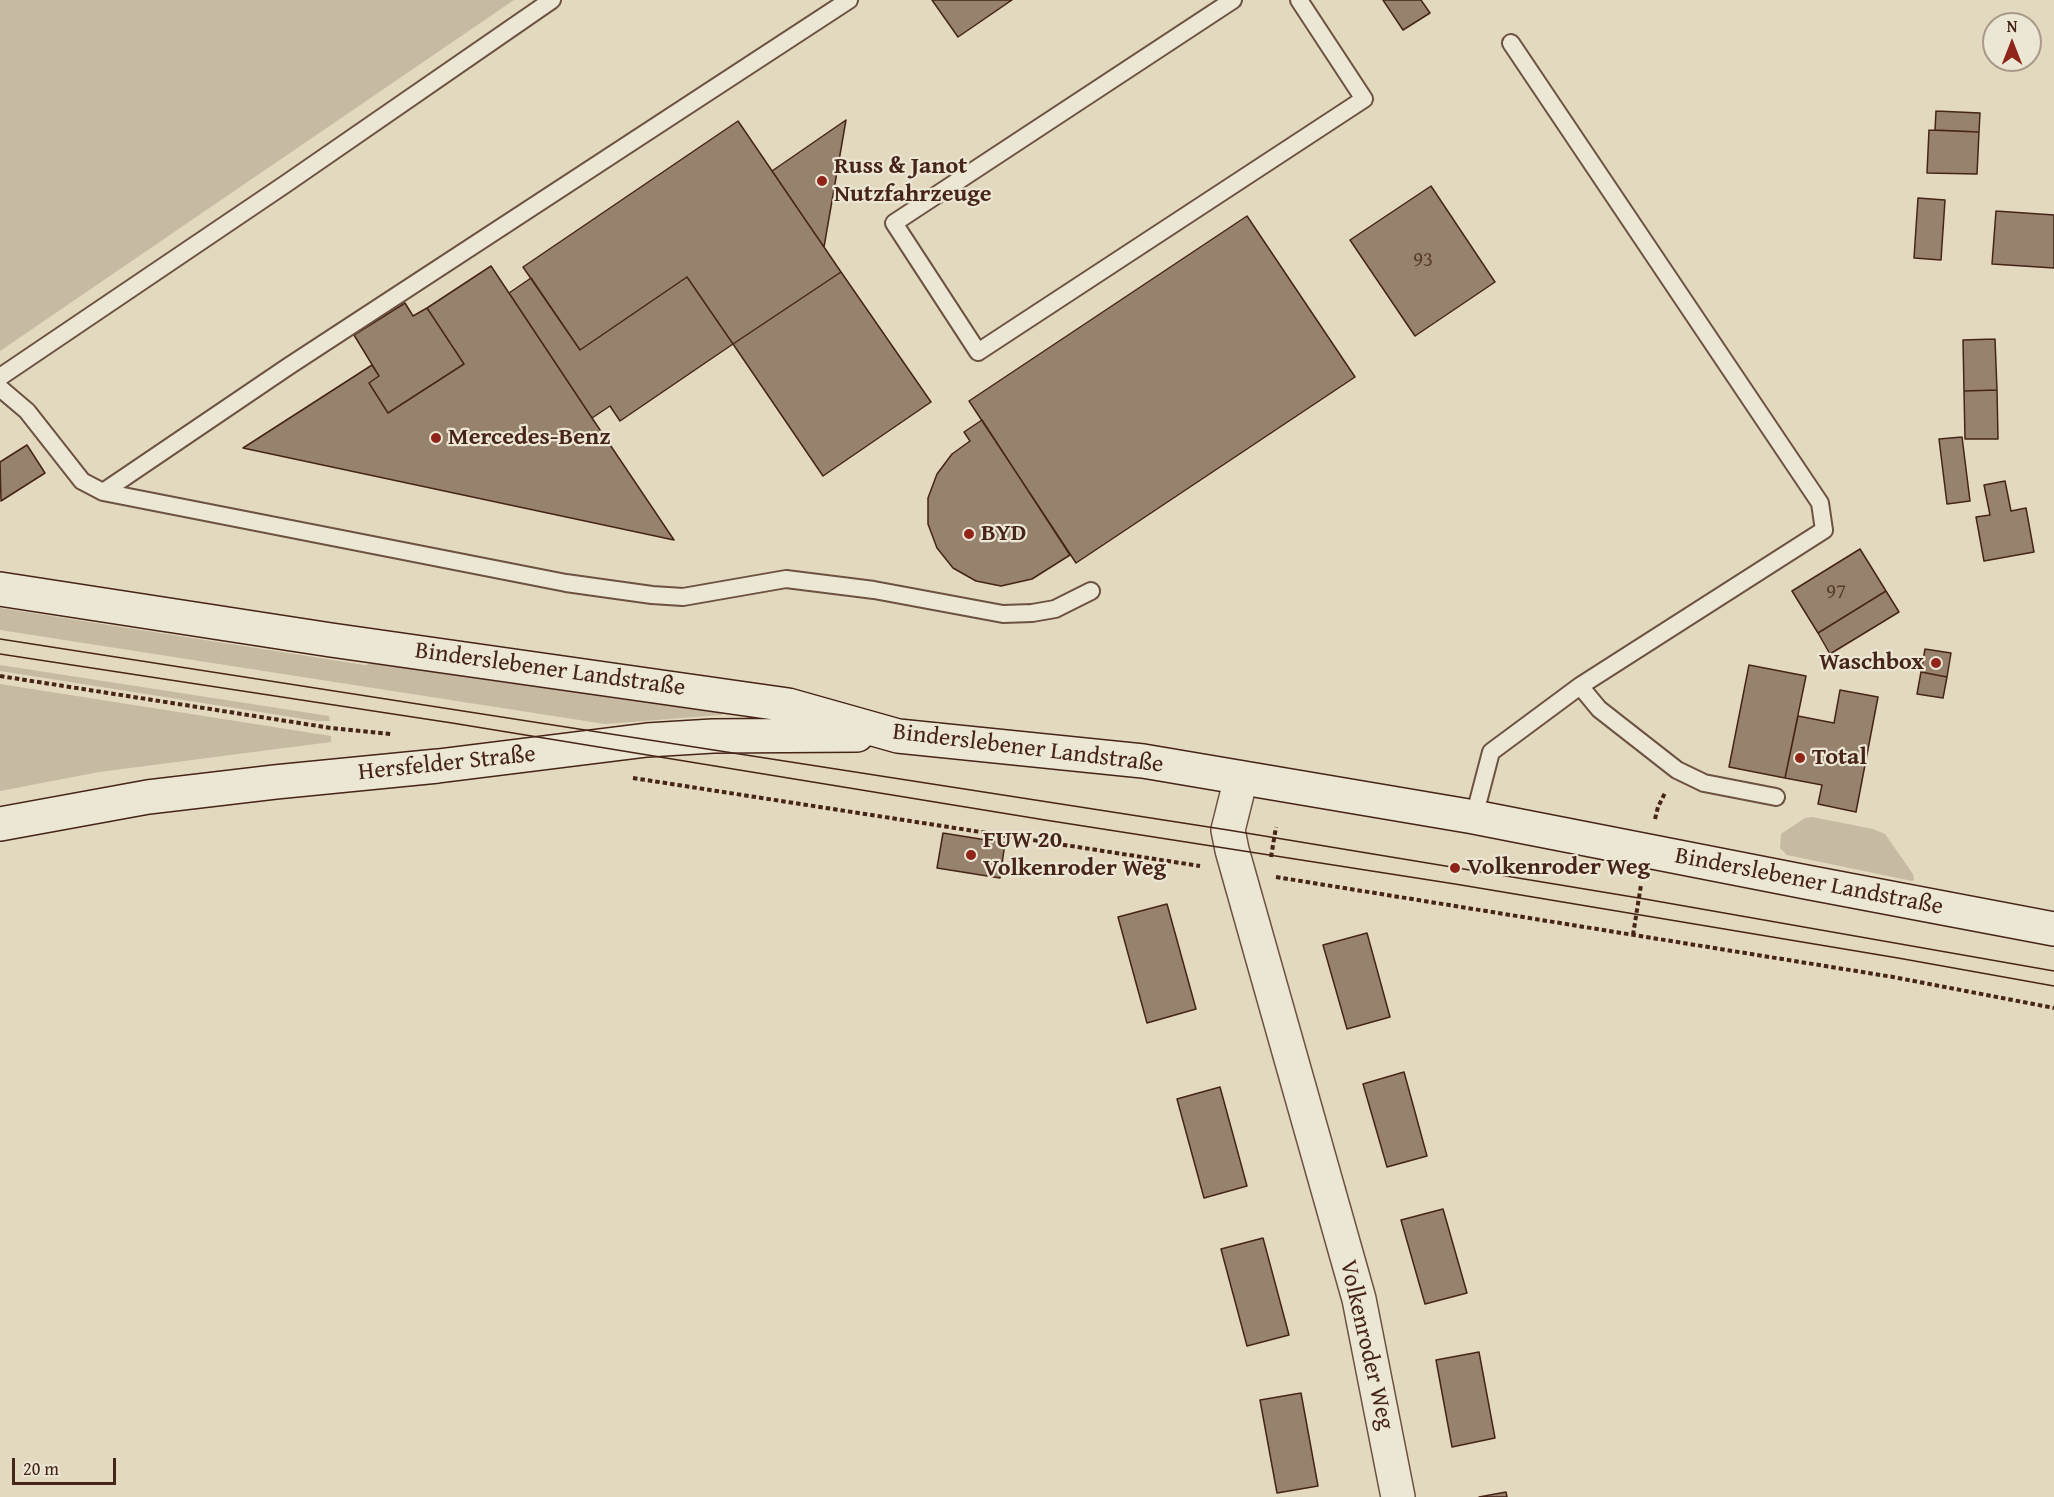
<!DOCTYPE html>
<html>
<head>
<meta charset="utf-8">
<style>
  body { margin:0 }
  #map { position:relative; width:2054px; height:1497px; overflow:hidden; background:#e2d9be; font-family:"Gentium Book Plus",serif }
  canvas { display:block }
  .north { position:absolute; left:1982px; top:12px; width:60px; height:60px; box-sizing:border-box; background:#ece6d5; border:2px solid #aa9889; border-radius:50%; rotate:0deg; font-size:16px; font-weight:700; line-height:24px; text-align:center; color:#462417 }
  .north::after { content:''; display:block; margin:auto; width:21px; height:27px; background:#8f2418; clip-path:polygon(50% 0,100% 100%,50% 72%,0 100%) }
  .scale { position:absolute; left:12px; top:1458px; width:104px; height:27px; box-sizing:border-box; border:3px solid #462417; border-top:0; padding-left:8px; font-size:18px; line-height:21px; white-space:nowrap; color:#462417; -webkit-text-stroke:4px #ece6d5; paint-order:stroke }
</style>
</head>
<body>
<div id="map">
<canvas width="2054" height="1497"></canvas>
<div class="north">N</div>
<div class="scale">20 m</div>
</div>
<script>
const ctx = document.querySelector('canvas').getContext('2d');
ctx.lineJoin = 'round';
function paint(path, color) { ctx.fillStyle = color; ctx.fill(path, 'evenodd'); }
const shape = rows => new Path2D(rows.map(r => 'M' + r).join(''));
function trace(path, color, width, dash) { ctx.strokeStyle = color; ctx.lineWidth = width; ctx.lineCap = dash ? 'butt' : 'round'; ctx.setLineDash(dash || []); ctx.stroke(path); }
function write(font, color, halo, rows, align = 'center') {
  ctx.font = font + ' "Gentium Book Plus",serif'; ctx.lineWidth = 4.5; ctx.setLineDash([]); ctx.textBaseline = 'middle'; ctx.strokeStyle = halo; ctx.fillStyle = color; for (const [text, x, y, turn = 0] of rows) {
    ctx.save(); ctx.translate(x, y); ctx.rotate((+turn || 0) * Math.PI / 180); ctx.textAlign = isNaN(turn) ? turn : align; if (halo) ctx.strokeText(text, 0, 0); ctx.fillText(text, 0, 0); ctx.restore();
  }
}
paint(shape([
  [0,0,514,0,0,351],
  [0,608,365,665,398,658,724,711,721,715,605,724,0,630],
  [0,665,329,716,330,721,317,721,0,671],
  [0,684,331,736,331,742,99,772,0,791],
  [1812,817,1873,829,1885,834,1913,874,1914,880,1912,881,1787,855,1780,848,1781,834,1805,818]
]), '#c7baa2');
const building = shape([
  [932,0,1012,0,958,37,932,0],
  [1383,0,1421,0,1430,13,1403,30,1383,0],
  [1936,111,1980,113,1979,132,1935,130,1936,111],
  [846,120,824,247,772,171,846,120],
  [738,121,841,272,733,344,687,277,580,350,523,267,738,121],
  [1929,130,1979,132,1977,174,1927,173,1929,130],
  [1431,186,1495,282,1415,336,1350,240,1431,186],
  [1918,198,1945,200,1941,260,1914,258,1918,198],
  [1996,211,2054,215,2054,268,1992,264,1996,211],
  [1247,216,1355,377,1076,563,969,401,1247,216],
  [491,266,592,418,674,540,243,448,372,365,379,376,369,383,388,413,464,364,427,308,491,266],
  [841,272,931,402,823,476,733,344,841,272],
  [687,277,733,344,620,421,610,406,592,418,509,293,531,278,580,350,687,277],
  [405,303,413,316,427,308,464,364,388,413,369,383,379,376,354,335,405,303],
  [1995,339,1997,390,1964,391,1963,340,1995,339],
  [1997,390,1998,439,1965,439,1964,391,1997,390],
  [982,420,1070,555,1032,579,1001,586,976,581,953,568,937,548,928,524,928,498,937,474,952,454,970,441,964,432,982,420],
  [1962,437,1970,501,1947,504,1939,439,1962,437],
  [27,445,45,473,1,501,0,462,27,445],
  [2005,481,2011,511,2026,508,2034,552,1984,561,1976,517,1990,515,1984,485,2005,481],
  [1860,549,1886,591,1818,633,1792,591,1860,549],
  [1886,591,1899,612,1830,654,1818,633,1886,591],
  [1925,649,1951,653,1947,677,1921,672,1925,649],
  [1749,665,1806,676,1785,778,1729,767,1749,665],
  [1921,672,1947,677,1943,698,1917,694,1921,672],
  [1840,690,1878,697,1856,812,1818,804,1822,785,1785,778,1798,716,1834,723,1840,690],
  [943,833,1005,843,1000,878,937,868,943,833],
  [1167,904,1196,1009,1147,1023,1118,917,1167,904],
  [1367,933,1390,1017,1347,1029,1323,945,1367,933],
  [1404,1072,1427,1156,1387,1167,1363,1084,1404,1072],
  [1220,1087,1247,1186,1204,1198,1177,1099,1220,1087],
  [1443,1209,1467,1293,1425,1304,1401,1220,1443,1209],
  [1263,1238,1289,1335,1247,1346,1221,1249,1263,1238],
  [1479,1352,1495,1438,1452,1447,1436,1360,1479,1352],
  [1301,1393,1318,1486,1277,1493,1260,1400,1301,1393],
  [1506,1492,1507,1497,1479,1497,1506,1492]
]);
paint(building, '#97826e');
trace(building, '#462417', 1.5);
const lane = shape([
  [1233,0,894,223,978,352,1364,99,1299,0],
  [1511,43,1820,503,1824,530,1580,686],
  [0,377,287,183,552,0],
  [0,388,27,411,82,481,103,492,289,366,849,0],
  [103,492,566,583,652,595,683,597,786,579,874,590,1003,614,1032,613,1055,609,1091,591],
  [1474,817,1491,752,1580,686,1599,709,1677,770,1704,783,1776,797]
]);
const street = shape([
  [1241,778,1228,830,1232,850,1359,1299,1398,1497]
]);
const secondary = shape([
  [0,589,331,640,788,705,898,736,1143,761,1474,817,1806,882,2054,929],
  [0,824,148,797,275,782,438,766,647,740,713,736,857,735]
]);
trace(lane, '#6d5141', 20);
trace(street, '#6d5141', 36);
trace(secondary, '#462417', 36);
trace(shape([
  [0,676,331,728,391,734],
  [633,778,1200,866],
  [1655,819,1658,807,1665,793],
  [1271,857,1276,827],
  [1276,877,1893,977,2054,1008],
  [1633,935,1641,885]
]), '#462417', 4, [4.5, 3]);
trace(lane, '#ece6d5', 16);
trace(street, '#ece6d5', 33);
trace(secondary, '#ece6d5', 33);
trace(shape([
  [0,639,1228,830,1639,898,2054,971],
  [0,654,452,723,1045,820,1455,884,1898,958,2054,986]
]), '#462417', 1.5);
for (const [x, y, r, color] of [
  [822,181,6,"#8f2418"],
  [436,438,6,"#8f2418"],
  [969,534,6,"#8f2418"],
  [1936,663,6,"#8f2418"],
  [1800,758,6,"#8f2418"],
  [971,855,6,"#8f2418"],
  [1455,868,6,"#8f2418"]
]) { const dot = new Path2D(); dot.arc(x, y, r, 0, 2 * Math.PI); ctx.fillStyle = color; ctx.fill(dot); trace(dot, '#ece6d5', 2); }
write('21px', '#5a3c2d', null, [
  ["93",1423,261],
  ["97",1836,593]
]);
write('bold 24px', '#462417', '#ece6d5', [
  ["Russ & Janot",834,167],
  ["Nutzfahrzeuge",834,195],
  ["Mercedes-Benz",448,438],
  ["BYD",981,534],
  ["Waschbox",1924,663,"right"],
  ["Total",1812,758],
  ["FUW 20",983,841],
  ["Volkenroder Weg",983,869],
  ["Volkenroder Weg",1467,868]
], 'left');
write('24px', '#462417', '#ece6d5', [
  ["Binderslebener Landstraße",550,670,8],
  ["Binderslebener Landstraße",1028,749,7],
  ["Hersfelder Straße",447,764,-6],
  ["Binderslebener Landstraße",1809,882,11],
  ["Volkenroder Weg",1366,1345,77]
]);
</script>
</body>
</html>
